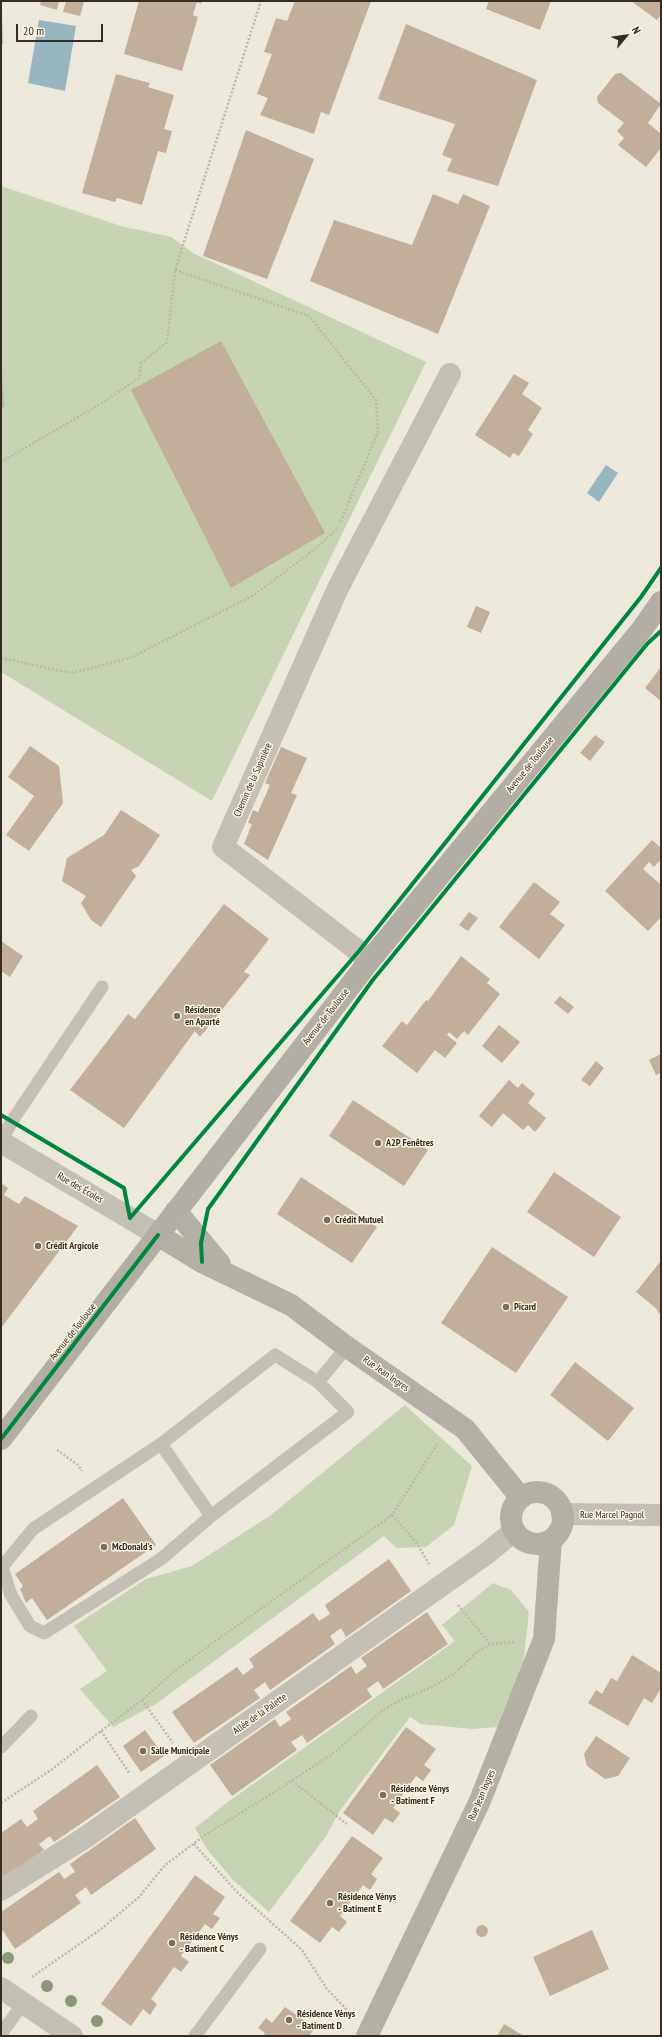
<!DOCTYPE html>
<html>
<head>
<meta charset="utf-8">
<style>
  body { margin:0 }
  #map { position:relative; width:662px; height:2037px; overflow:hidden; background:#ece8dc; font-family:"PT Sans Narrow",sans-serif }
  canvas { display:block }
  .frame { position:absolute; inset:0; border:2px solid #352d24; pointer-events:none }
  .north { position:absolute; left:606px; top:16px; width:40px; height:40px; -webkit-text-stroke:3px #faf5e2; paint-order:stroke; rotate:61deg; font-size:11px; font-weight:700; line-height:16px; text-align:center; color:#352d24 }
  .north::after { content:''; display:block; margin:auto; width:14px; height:18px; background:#352d24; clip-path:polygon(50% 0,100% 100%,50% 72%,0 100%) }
  .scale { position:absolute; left:16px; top:24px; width:87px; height:18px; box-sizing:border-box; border:2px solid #352d24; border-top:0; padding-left:5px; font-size:12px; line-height:14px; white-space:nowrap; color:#352d24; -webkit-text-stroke:3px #faf5e2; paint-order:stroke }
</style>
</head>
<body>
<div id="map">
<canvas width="662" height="2037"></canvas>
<div class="frame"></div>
<div class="north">N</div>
<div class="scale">20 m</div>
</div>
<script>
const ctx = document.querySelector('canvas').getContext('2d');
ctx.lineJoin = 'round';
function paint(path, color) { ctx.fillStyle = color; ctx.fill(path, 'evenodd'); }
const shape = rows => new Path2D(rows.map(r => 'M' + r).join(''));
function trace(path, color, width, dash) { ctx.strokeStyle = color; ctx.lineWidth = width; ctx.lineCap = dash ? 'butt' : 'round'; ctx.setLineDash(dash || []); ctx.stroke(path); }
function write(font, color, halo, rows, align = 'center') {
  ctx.font = font + ' "PT Sans Narrow",sans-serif'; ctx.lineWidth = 3; ctx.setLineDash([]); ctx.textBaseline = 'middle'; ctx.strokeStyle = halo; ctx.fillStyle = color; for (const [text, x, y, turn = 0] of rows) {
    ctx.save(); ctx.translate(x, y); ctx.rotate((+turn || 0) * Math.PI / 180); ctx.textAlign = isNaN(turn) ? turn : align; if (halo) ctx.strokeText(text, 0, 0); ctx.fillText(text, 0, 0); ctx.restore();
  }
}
paint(shape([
  [1,186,121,226,171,237,193,253,426,362,212,801,1,672],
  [405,1405,472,1466,454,1525,426,1547,396,1548,384,1536,156,1704,113,1727,80,1689,107,1671,74,1626,146,1579,192,1566,271,1515],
  [493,1583,511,1590,529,1612,523,1667,498,1727,472,1729,421,1724,410,1717,339,1812,327,1835,269,1912,234,1881,206,1848,195,1828,229,1801,455,1641,442,1625]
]), '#c7d4b4');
paint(shape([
  [39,20,76,26,65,91,28,83],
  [606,465,618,473,599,502,587,493]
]), '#97b6bf');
paint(shape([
  [41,1,59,1,57,10,40,5],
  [66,1,84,2,80,16,63,12],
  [139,1,202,1,201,4,197,2,193,15,198,17,182,71,124,54],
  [295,1,371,1,329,115,321,112,314,134,260,115,268,98,257,94,272,54,264,52,276,18,287,21],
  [489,1,551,1,540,30,486,9],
  [631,1,661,1,661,14,657,20],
  [1,14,2,14,3,44,1,44],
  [406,24,537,80,498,186,447,171,452,159,442,155,455,124,378,99],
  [621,73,661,104,648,123,661,134,661,148,646,167,618,145,624,138,617,131,624,123,598,103,597,97,615,74],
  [116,74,150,83,148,87,174,95,164,129,172,131,166,153,158,151,142,205,117,198,115,202,82,193],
  [246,130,314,159,267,279,203,256],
  [433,194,458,204,463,194,490,206,438,334,310,281,334,220,412,245],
  [221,341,325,533,231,588,131,390],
  [1,353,4,407,1,407],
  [514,374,529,383,522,394,542,408,528,430,533,434,519,456,513,453,510,458,475,435],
  [476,606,490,612,481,633,467,627],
  [661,667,661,701,645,688],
  [595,735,605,742,590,761,580,753],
  [30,746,59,766,63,803,29,851,6,835,34,796,8,777],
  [281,747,307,758,291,793,297,795,268,860,244,844,252,824,248,823,253,810,258,812,270,785,265,783],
  [121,810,160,835,139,866,131,870,136,876,101,927,91,920,81,903,86,896,62,881,67,858,104,835],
  [652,840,661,848,661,859,654,867,649,862,643,869,661,885,661,917,648,931,605,891],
  [534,882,560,902,550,914,565,925,539,959,499,927],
  [224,904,269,939,244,972,250,975,200,1037,195,1031,124,1128,70,1090,128,1014,135,1019],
  [469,912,478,918,468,931,459,925],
  [1,941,23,956,10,977,1,971],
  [461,956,490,979,487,983,500,994,468,1035,464,1031,457,1039,449,1032,447,1035,457,1043,445,1058,435,1050,417,1073,382,1046,402,1021,407,1025,426,1000,428,1001],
  [560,996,574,1007,568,1014,554,1003],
  [499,1025,520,1042,502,1063,482,1046],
  [661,1054,661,1073,656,1075,649,1060],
  [596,1061,604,1068,590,1086,581,1080],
  [509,1080,518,1088,522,1083,535,1094,528,1103,546,1118,535,1132,528,1125,523,1130,503,1113,492,1127,479,1116],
  [353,1100,428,1150,404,1186,329,1136],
  [554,1172,621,1217,594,1257,527,1212],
  [301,1177,377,1227,352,1263,277,1214],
  [1,1183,8,1188,4,1195,19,1204,25,1196,78,1226,1,1328],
  [492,1247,568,1297,516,1373,441,1323],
  [660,1262,661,1263,661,1315,657,1311,658,1310,636,1292],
  [575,1362,634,1408,608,1441,550,1395],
  [123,1498,156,1545,47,1620,32,1598,26,1603,20,1589,23,1586,15,1574],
  [389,1559,411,1591,346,1637,341,1628,330,1636,335,1644,270,1690,265,1682,254,1690,260,1698,194,1743,172,1712,237,1667,243,1675,254,1667,249,1659,313,1613,319,1621,330,1614,325,1605],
  [427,1612,448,1644,383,1689,378,1681,367,1689,372,1697,307,1743,302,1735,291,1742,297,1750,232,1796,210,1765,275,1719,280,1727,291,1719,286,1712,351,1666,356,1674,367,1666,361,1658],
  [632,1655,661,1673,661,1688,652,1703,644,1698,628,1726,588,1703,596,1690,602,1694,611,1678,617,1681],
  [406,1727,436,1749,424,1765,431,1770,423,1781,416,1776,393,1808,400,1813,393,1823,385,1818,373,1835,343,1813],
  [145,1730,164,1756,141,1772,123,1746],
  [596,1736,630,1758,618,1776,605,1779,587,1766,584,1754],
  [97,1765,120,1797,54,1842,50,1836,39,1844,44,1850,1,1880,1,1833,21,1819,27,1827,38,1819,33,1811],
  [135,1818,156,1849,91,1895,86,1887,75,1895,81,1903,15,1949,1,1928,1,1912,59,1872,64,1879,75,1872,70,1864],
  [352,1836,383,1858,371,1874,377,1879,370,1890,363,1885,340,1916,347,1922,339,1932,332,1927,320,1943,290,1921],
  [195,1875,225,1897,213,1914,220,1918,212,1929,205,1924,181,1956,189,1962,181,1972,174,1967,151,1999,157,2004,150,2015,143,2009,131,2026,101,2004],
  '476 1931a6 6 0 1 1 12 0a6 6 0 1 1-12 0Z',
  [592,1930,609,1969,550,1996,533,1957],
  [285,2007,315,2028,309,2036,263,2036,265,2033,258,2028,266,2018,272,2023],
  [504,2024,524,2036,497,2036]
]), '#c1af9c');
trace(shape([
  [175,270,309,316,376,400,378,432,340,523],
  [1,462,102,403,139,378,141,363,167,342,175,270,261,1],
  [1,658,71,673,130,658,254,595,315,549,337,529],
  [57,1450,78,1465,82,1471],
  [392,1515,416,1542,429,1564],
  [458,1605,490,1644],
  [142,1700,173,1743],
  [101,1731,130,1774],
  [292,1781,347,1824],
  [1,1803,51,1770,101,1731,142,1700,178,1668,392,1515,438,1443],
  [194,1844,236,1891,302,1950,327,1989,350,2013],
  [32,1977,101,1929,139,1897,165,1865,205,1835,276,1791,335,1752,383,1710,400,1700,432,1687,455,1673,476,1653,490,1644,515,1642]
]), '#bdb8ae', 2.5, [2, 2]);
trace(shape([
  [1,1141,12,1121,102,987],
  [318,1382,348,1412,211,1516,161,1559,44,1633,30,1626,11,1595,2,1567,33,1529,161,1444,275,1355,318,1382,347,1347],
  [161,1444,211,1516],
  [1,1747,31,1716],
  [1,2034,24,2002],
  [195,2036,260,1949]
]), '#c4c0b6', 13);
trace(shape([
  [370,960,223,847,338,588,450,374],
  [1,1142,158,1235],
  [562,1514,661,1515],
  [1,1890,83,1839,486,1554,514,1531],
  [1,1988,72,2036]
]), '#c4c0b6', 22);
trace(shape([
  [176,1211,220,1264],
  [158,1235,202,1262,291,1305,347,1347,465,1429,521,1498],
  '511 1518a26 26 0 1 1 52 0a26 26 0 1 1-52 0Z',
  [367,2036,479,1803,544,1639,551,1540]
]), '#b5b0a6', 22);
trace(shape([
  [1,1439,370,960,643,628,661,602]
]), '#b3aea5', 22);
trace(shape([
  [1,1115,124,1188,130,1218],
  [130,1218,359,951,641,597,661,568],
  [202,1262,201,1243,208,1209,372,981,647,644,661,631],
  [1,1439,158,1235]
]), '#00873e', 4);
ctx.fillStyle = '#8a9778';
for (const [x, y] of [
  [8,1958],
  [47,1986],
  [71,2001],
  [97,2021]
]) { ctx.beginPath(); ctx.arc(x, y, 6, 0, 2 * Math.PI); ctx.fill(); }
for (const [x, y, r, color] of [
  [177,1016,4,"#756e64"],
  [378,1143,4,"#756e64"],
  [327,1220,4,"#756e64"],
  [38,1246,4,"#756e64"],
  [506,1307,4,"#756e64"],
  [104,1547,4,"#756e64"],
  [143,1751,4,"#756e64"],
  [383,1795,4,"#756e64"],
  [330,1903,4,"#756e64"],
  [172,1943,4,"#756e64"],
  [289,2020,4,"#756e64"]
]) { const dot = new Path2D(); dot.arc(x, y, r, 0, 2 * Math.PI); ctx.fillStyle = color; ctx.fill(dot); trace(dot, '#faf5e2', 1.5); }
write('10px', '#352d24', '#faf5e2', [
  ["Avenue de Toulouse",530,765,-51],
  ["Chemin de la Sapinière",253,780,-66],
  ["Avenue de Toulouse",326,1017,-52],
  ["Rue des Écoles",80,1188,30],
  ["Avenue de Toulouse",73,1332,-52],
  ["Rue Jean Ingres",386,1374,35],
  ["Rue Marcel Pagnol",612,1515],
  ["Allée de la Palette",260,1714,-35],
  ["Rue Jean Ingres",482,1795,-67]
]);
write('bold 10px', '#352d24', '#faf5e2', [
  ["Résidence",185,1010],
  ["en Aparté",185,1022],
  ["A2P Fenêtres",386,1143],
  ["Crédit Mutuel",335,1220],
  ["Crédit Argicole",46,1246],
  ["Picard",514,1307],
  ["McDonald's",112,1547],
  ["Salle Municipale",151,1751],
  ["Résidence Vénys",391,1789],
  ["- Batiment F",391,1801],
  ["Résidence Vénys",338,1897],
  ["- Batiment E",338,1909],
  ["Résidence Vénys",180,1937],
  ["- Batiment C",180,1949],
  ["Résidence Vénys",297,2014],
  ["- Batiment D",297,2026]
], 'left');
</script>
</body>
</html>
